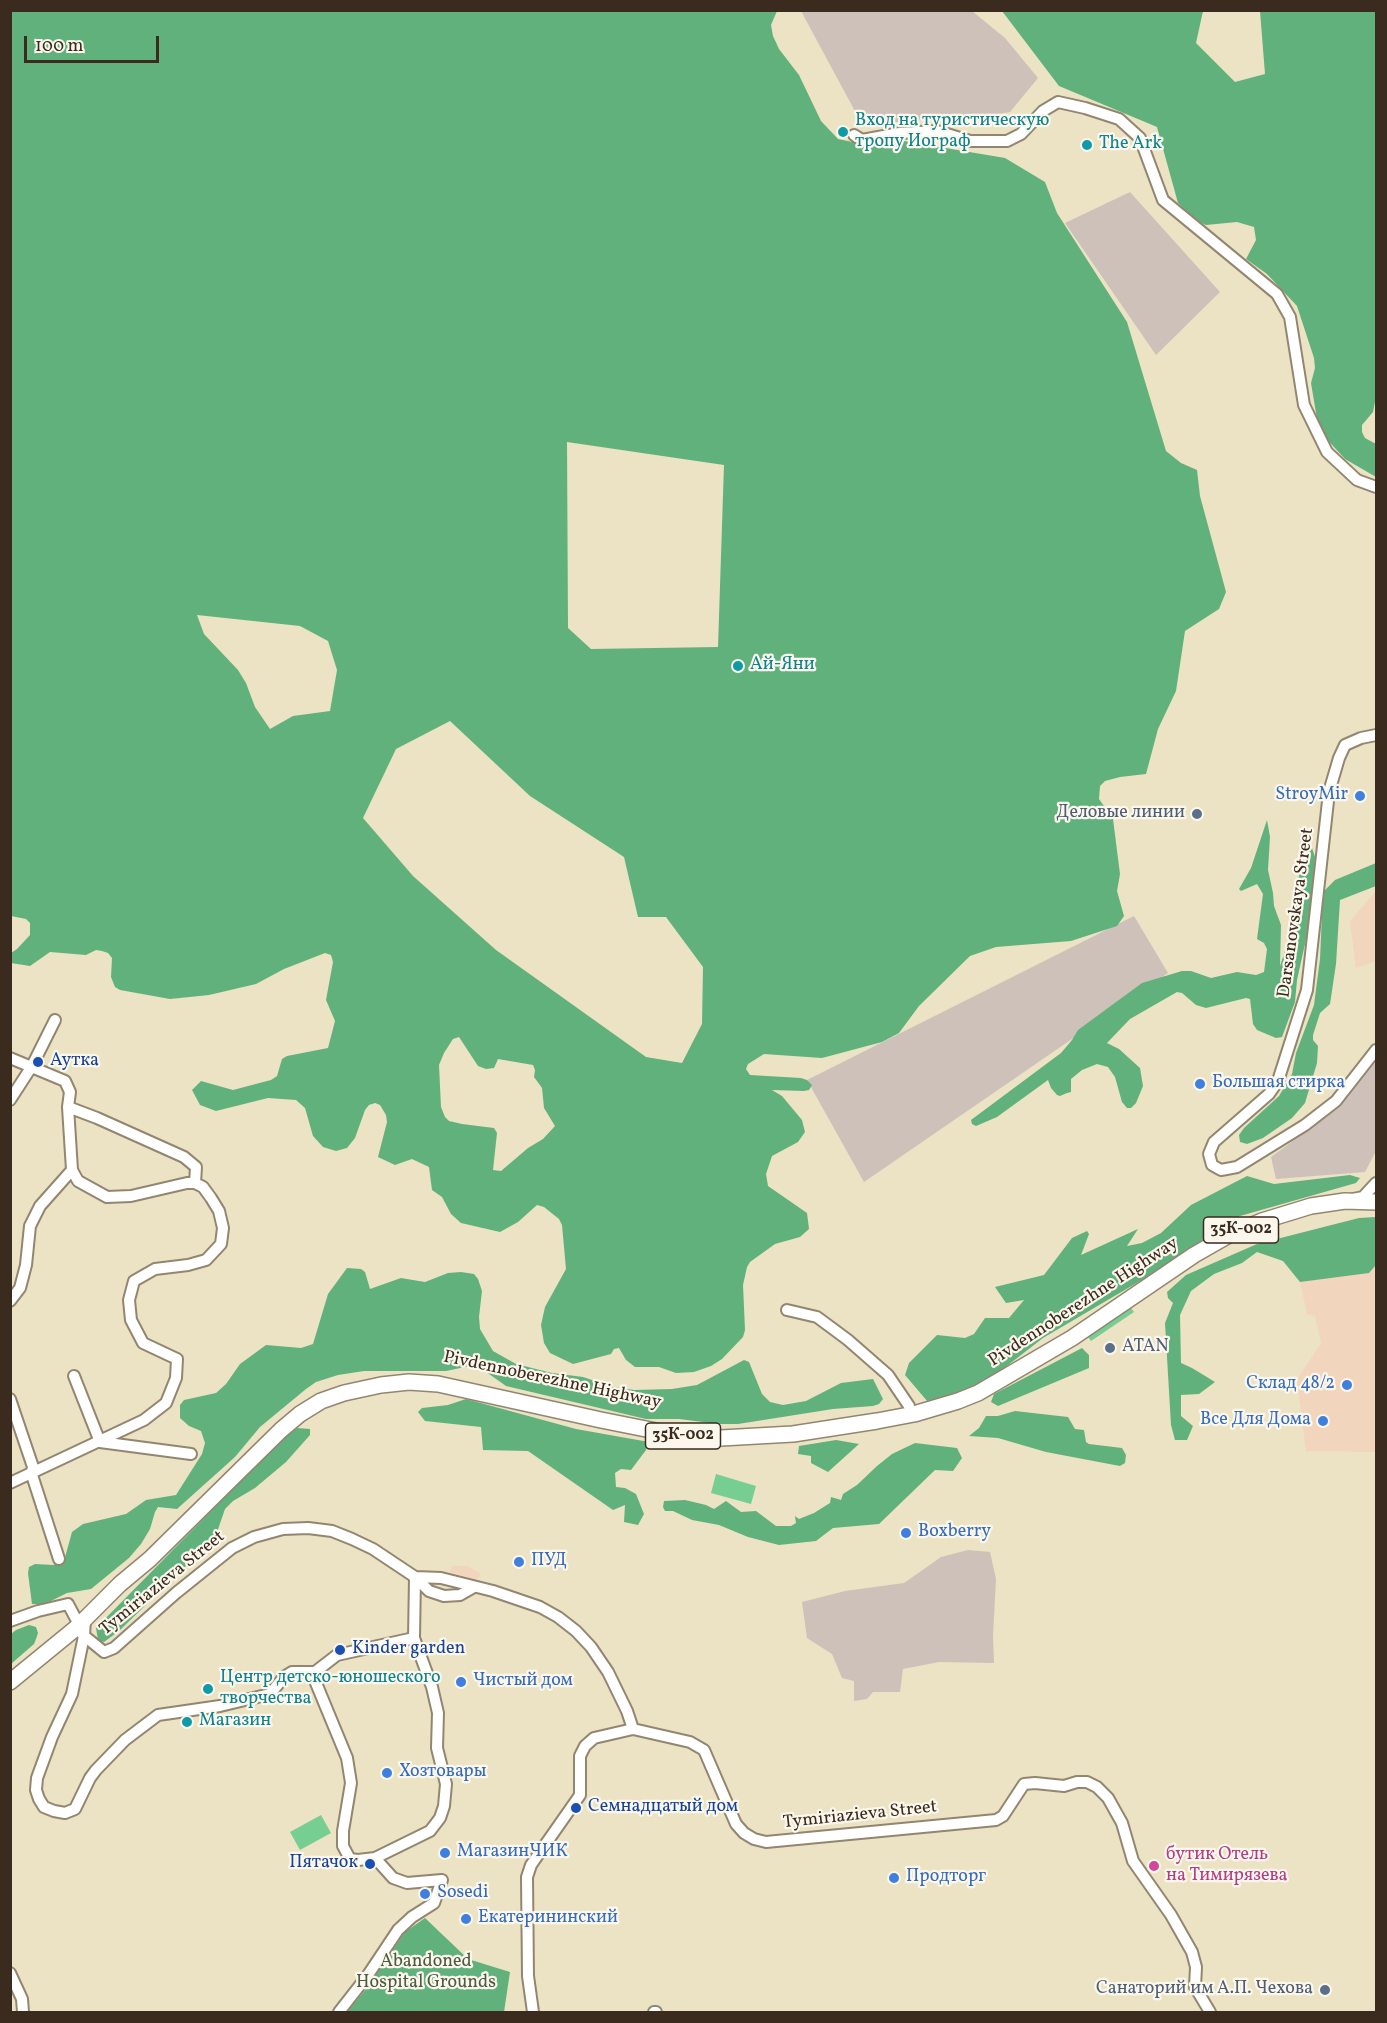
<!DOCTYPE html>
<html>
<head>
<meta charset="utf-8">
<style>
  body { margin:0 }
  #map { position:relative; width:1387px; height:2023px; overflow:hidden; background:#ebe3c3; font-family:Vollkorn,serif }
  canvas { display:block }
  .frame { position:absolute; inset:0; border:12px solid #3b2a1e; pointer-events:none }
  .scale { position:absolute; left:24px; top:36px; width:135px; height:27px; box-sizing:border-box; border:3px solid #3b2a1e; border-top:0; padding-left:8px; font-size:18px; line-height:21px; white-space:nowrap; color:#3b2a1e; -webkit-text-stroke:4px #fbf7ec; paint-order:stroke }
</style>
</head>
<body>
<div id="map">
<canvas width="1387" height="2023"></canvas>
<div class="frame"></div>
<div class="scale">100 m</div>
</div>
<script>
const ctx = document.querySelector('canvas').getContext('2d');
ctx.lineJoin = 'round';
function paint(path, color) { ctx.fillStyle = color; ctx.fill(path, 'evenodd'); }
const shape = rows => new Path2D(rows.map(r => 'M' + r).join(''));
function trace(path, color, width, dash) { ctx.strokeStyle = color; ctx.lineWidth = width; ctx.lineCap = dash ? 'butt' : 'round'; ctx.setLineDash(dash || []); ctx.stroke(path); }
function write(font, color, halo, rows, align = 'center') {
  ctx.font = font + ' Vollkorn,serif'; ctx.lineWidth = 4.5; ctx.setLineDash([]); ctx.textBaseline = 'middle'; ctx.strokeStyle = halo; ctx.fillStyle = color; for (const [text, x, y, turn = 0] of rows) {
    ctx.save(); ctx.translate(x, y); ctx.rotate((+turn || 0) * Math.PI / 180); ctx.textAlign = isNaN(turn) ? turn : align; if (halo) ctx.strokeText(text, 0, 0); ctx.fillText(text, 0, 0); ctx.restore();
  }
}
paint(shape([
  [1376,891,1376,961,1356,968,1350,921],
  [1376,1265,1376,1452,1306,1451,1297,1380,1321,1343,1315,1316,1307,1314,1300,1282,1368,1273],
  [452,1566,467,1566,480,1573,479,1578,475,1579,450,1572]
]), '#f1d5bd');
paint(shape([
  [801,11,972,11,1005,38,1038,78,1010,112,958,121,933,118,863,126],
  [1130,192,1220,292,1156,355,1065,223],
  [1134,916,1168,973,864,1182,807,1080],
  [1374,1064,1376,1064,1376,1151,1365,1172,1276,1179,1271,1157,1341,1106],
  [968,1550,990,1552,996,1579,993,1635,994,1663,939,1662,903,1669,900,1692,873,1692,867,1699,854,1701,854,1681,842,1678,832,1654,807,1638,802,1602,845,1591,904,1583,941,1557]
]), '#cec1ba');
paint(shape([
  [1131,1308,1134,1312,1091,1341,1088,1337],
  [716,1474,756,1486,751,1504,711,1493],
  [321,1815,331,1833,300,1850,290,1832]
]), '#77ce93');
paint(shape([
  [11,11,777,11,771,25,773,36,779,49,799,75,821,121,838,139,867,145,898,140,1005,158,1045,182,1057,213,1127,322,1166,451,1181,463,1197,470,1200,496,1226,592,1219,609,1185,631,1176,691,1158,729,1146,774,1120,777,1105,781,1100,786,1099,799,1113,819,1120,874,1117,891,1124,916,1117,926,1071,941,996,947,970,956,919,1006,899,1033,882,1042,822,1058,764,1054,748,1064,746,1069,750,1075,801,1078,807,1080,812,1085,809,1090,804,1091,772,1090,782,1096,802,1120,805,1132,798,1142,772,1156,766,1174,768,1186,807,1213,809,1229,800,1237,775,1244,750,1262,747,1267,743,1285,745,1330,743,1337,722,1359,711,1366,694,1372,676,1373,659,1367,635,1367,626,1360,619,1348,614,1349,611,1354,573,1364,550,1353,544,1343,541,1325,545,1307,566,1269,562,1225,559,1219,544,1207,537,1205,518,1222,500,1232,461,1223,451,1214,442,1197,432,1190,429,1167,412,1159,395,1165,378,1157,387,1122,386,1115,380,1105,375,1103,369,1105,365,1110,355,1138,347,1148,336,1151,323,1147,313,1136,305,1108,296,1100,268,1098,216,1111,200,1105,192,1090,201,1081,233,1090,271,1080,277,1076,282,1059,287,1056,328,1048,335,1021,326,1000,333,962,331,955,325,953,284,969,256,984,209,995,170,999,120,990,115,987,111,977,112,958,108,953,102,951,96,950,86,955,50,952,30,966,11,963,11,953,17,949,30,935,30,923,26,919,11,916],
  [567,442,724,465,718,647,591,649,568,628],
  [197,615,300,626,328,641,337,670,330,711,293,716,270,729,255,707,246,683,238,670,204,634],
  [450,721,530,796,624,857,638,917,666,917,703,967,702,1024,682,1063,646,1057,496,950,413,876,363,818,396,749],
  [459,1037,478,1066,486,1069,494,1068,498,1059,533,1065,535,1070,534,1077,542,1088,544,1108,555,1126,543,1139,528,1148,501,1171,493,1170,497,1133,494,1128,462,1124,449,1121,445,1117,441,1107,439,1065,444,1053,453,1039],
  [1002,11,1203,11,1196,43,1235,82,1265,74,1260,11,1376,11,1376,397,1373,412,1362,425,1362,432,1365,438,1376,444,1376,477,1345,459,1323,435,1317,419,1311,383,1315,368,1314,358,1297,306,1267,274,1246,259,1256,240,1254,227,1237,222,1206,225,1197,221,1178,203,1157,127,1059,86],
  [1267,820,1270,837,1268,870,1273,893,1274,906,1281,925,1280,966,1291,933,1296,887,1305,855,1312,848,1315,857,1309,926,1297,980,1295,1002,1282,1037,1276,1038,1257,1030,1253,1024,1250,999,1246,998,1206,1008,1196,1005,1182,993,1177,992,1130,1019,1107,1043,1119,1049,1140,1068,1143,1086,1136,1103,1131,1108,1127,1108,1122,1102,1115,1077,1108,1067,1097,1064,1082,1070,1071,1079,1071,1092,1067,1093,1060,1096,1057,1095,1051,1088,1048,1080,997,1117,976,1126,972,1124,971,1120,1061,1053,1072,1040,1078,1030,1142,983,1182,971,1191,971,1211,978,1237,972,1256,975,1264,972,1267,949,1264,943,1257,939,1263,894,1257,884,1241,891,1239,889,1251,868],
  [1376,863,1376,886,1340,900,1336,964,1330,1004,1320,1013,1313,1035,1313,1040,1318,1046,1317,1063,1305,1103,1292,1118,1263,1138,1247,1144,1240,1142,1239,1135,1244,1128,1279,1096,1292,1074,1296,1053,1314,1005,1320,959,1323,892,1335,880],
  [1350,1175,1360,1178,1356,1183,1240,1216,1186,1254,1043,1338,990,1379,970,1390,928,1402,905,1375,909,1363,937,1335,965,1338,974,1334,985,1318,1009,1318,1024,1300,1006,1303,995,1287,1044,1275,1072,1238,1087,1231,1089,1234,1081,1255,1138,1229,1127,1246,1142,1243,1161,1233,1191,1205,1247,1176,1274,1184],
  [1376,1217,1376,1265,1369,1273,1300,1282,1283,1261,1257,1252,1242,1263,1214,1274,1191,1291,1180,1315,1181,1363,1192,1368,1215,1382,1199,1394,1181,1395,1181,1416,1193,1426,1187,1440,1175,1440,1171,1425,1165,1323,1173,1303,1168,1298,1167,1292,1186,1275,1257,1244,1359,1218],
  [347,1268,361,1269,365,1272,370,1289,401,1278,425,1282,448,1273,461,1272,474,1274,478,1279,482,1291,479,1317,480,1329,493,1351,516,1364,552,1373,583,1377,595,1381,600,1385,634,1390,672,1389,697,1385,744,1360,749,1362,762,1394,770,1402,783,1405,806,1401,841,1383,873,1379,883,1399,879,1404,873,1406,833,1409,738,1424,719,1424,679,1419,646,1419,506,1386,482,1369,470,1366,446,1371,364,1371,338,1375,316,1382,306,1389,260,1427,235,1457,177,1509,158,1507,155,1512,150,1529,141,1544,129,1558,91,1589,67,1593,45,1604,32,1604,28,1573,29,1567,35,1564,53,1565,64,1561,72,1532,83,1524,126,1514,146,1500,176,1495,202,1454,205,1443,201,1431,189,1426,180,1418,180,1405,184,1400,216,1393,226,1384,240,1364,266,1345,301,1348,313,1344,328,1294],
  [1082,1348,1089,1355,1089,1368,998,1406,991,1402,994,1394],
  [466,1399,576,1429,649,1442,646,1450,631,1470,621,1469,615,1473,616,1487,625,1488,636,1494,644,1514,638,1525,624,1522,625,1505,613,1510,528,1451,483,1450,481,1427,425,1421,418,1412,422,1408,448,1405],
  [1015,1411,1068,1417,1075,1429,1084,1430,1086,1442,1089,1444,1122,1448,1126,1455,1125,1463,1120,1466,1046,1452,998,1438,969,1436,979,1428,986,1416,998,1416],
  [297,1428,310,1429,310,1435,286,1462,255,1488,233,1501,225,1509,215,1538,119,1631,104,1642,98,1640,96,1628,230,1492,287,1435],
  [836,1440,859,1444,828,1472,811,1463,811,1456,798,1454,799,1446],
  [915,1443,957,1448,962,1458,953,1471,935,1470,879,1524,833,1528,816,1541,779,1545,748,1537,719,1525,692,1520,673,1511,665,1511,663,1507,664,1501,685,1500,706,1505,714,1509,726,1501,741,1512,756,1511,776,1526,791,1526,796,1523,795,1516,799,1519,814,1513,830,1503,831,1497,841,1500,843,1494,857,1485,877,1466,892,1454],
  [29,1625,36,1627,38,1633,36,1639,34,1644,11,1664,11,1634,16,1630],
  [425,1918,468,1959,510,1972,504,2012,347,2012,367,1988,405,1932]
]), '#61b17d');
const minor = shape([
  [854,135,862,140,900,133,937,131,970,141,1007,141,1021,134,1043,111,1058,102,1085,108,1119,119,1140,138,1163,200,1277,294,1290,317,1304,405,1327,452,1357,480,1376,487],
  [1376,735,1361,738,1345,745,1339,758,1329,792,1307,990,1278,1081,1269,1094,1214,1142,1209,1154,1212,1165,1221,1170,1237,1167,1305,1125,1336,1101,1376,1050],
  [10,1058,65,1081,70,1092,68,1107,72,1170,78,1181,107,1197,131,1196,187,1183,195,1183,203,1187,211,1198,219,1211,223,1228,221,1244,206,1260,188,1265,155,1269,134,1281,129,1300,131,1320,143,1343,177,1359,176,1378,166,1403,144,1420,10,1483],
  [10,1100,32,1066,55,1020],
  [68,1107,97,1118,184,1157,196,1167,195,1183],
  [1353,1199,1363,1197,1376,1183],
  [10,1301,20,1288,26,1265,30,1226,40,1206,72,1170],
  [787,1310,817,1317,848,1340,888,1375,909,1406],
  [74,1376,100,1442,191,1454],
  [10,1399,34,1470],
  [31,1472,59,1559],
  [415,1577,441,1578,493,1591,540,1607,558,1617,576,1631,591,1647,608,1672,627,1711,633,1729],
  [85,1619,84,1636,72,1694,52,1737,37,1778,36,1790,39,1799,44,1807,54,1811,65,1813,75,1809,90,1778,96,1770,125,1740,158,1715,220,1706,270,1694,284,1677,292,1672,315,1672],
  [10,1621,38,1611,68,1604,76,1619],
  [82,1634,104,1652,114,1648,176,1593,232,1548,254,1537,283,1529,308,1528,332,1531,352,1539,373,1549,415,1577,429,1591,444,1596,460,1595,474,1587],
  [414,1638,337,1655,315,1672,316,1683,347,1758,351,1783,343,1831,343,1846,350,1859,358,1860,375,1858,430,1831,440,1818,444,1806,446,1784,437,1748,438,1713,432,1687,414,1638,415,1577],
  [10,1973,22,1999,23,2012],
  [339,2012,368,1975,398,1930,412,1917,434,1903,442,1880,407,1883,393,1878,375,1858],
  [533,2012,528,1976,527,1877,531,1865,580,1795,580,1756,585,1746,594,1738,633,1729,690,1742,704,1750,736,1824,744,1833,754,1839,766,1842,996,1820,1003,1816,1024,1784,1035,1783,1064,1786,1077,1782,1087,1782,1097,1787,1108,1798,1122,1823,1133,1861,1171,1915,1192,1952,1196,1967,1195,1987,1210,2012],
  [654,2012,656,2012]
]);
const highway = shape([
  [10,1682,76,1628,120,1584,150,1559,281,1430,300,1414,321,1401,344,1393,381,1385,409,1382,438,1384,601,1420,686,1437,721,1438,793,1434,877,1421,914,1414,958,1401,978,1393,1072,1338,1194,1255,1229,1235,1262,1221,1311,1206,1345,1201,1376,1202]
]);
trace(minor, '#938670', 14);
trace(highway, '#938670', 18);
trace(minor, '#fff', 10);
trace(highway, '#fff', 15);
for (const [x, y, r, color] of [
  [843,132,6,"#0f9aa8"],
  [1087,145,6,"#0f9aa8"],
  [738,666,6,"#0f9aa8"],
  [1360,796,6,"#3f7fe0"],
  [1197,814,6,"#5c6f8a"],
  [38,1062,6,"#1a4fb4"],
  [1200,1084,6,"#3f7fe0"],
  [1110,1348,6,"#5c6f8a"],
  [1347,1385,6,"#3f7fe0"],
  [1323,1421,6,"#3f7fe0"],
  [906,1533,6,"#3f7fe0"],
  [519,1562,6,"#3f7fe0"],
  [340,1650,6,"#1a4fb4"],
  [461,1682,6,"#3f7fe0"],
  [208,1689,6,"#0f9aa8"],
  [187,1722,6,"#0f9aa8"],
  [387,1773,6,"#3f7fe0"],
  [576,1808,6,"#1a4fb4"],
  [445,1853,6,"#3f7fe0"],
  [370,1864,6,"#1a4fb4"],
  [1154,1866,6,"#d1479c"],
  [894,1878,6,"#3f7fe0"],
  [425,1894,6,"#3f7fe0"],
  [466,1919,6,"#3f7fe0"],
  [1325,1990,6,"#5c6f8a"]
]) { const dot = new Path2D(); dot.arc(x, y, r, 0, 2 * Math.PI); ctx.fillStyle = color; ctx.fill(dot); trace(dot, '#fbf7ec', 2); }
for (const [x, y, w] of [
  [1241,1230,75],
  [683,1436,75]
]) { const box = new Path2D(); box.roundRect(x - w / 2, y - 13, w, 26, 4.5); ctx.fillStyle = '#fbf7ec'; ctx.fill(box); trace(box, '#3b2a1e', 1.5); }
write('bold 16px', '#3b2a1e', null, [
  ["35К-002",1241,1230],
  ["35К-002",683,1436]
]);
write('18px', '#0d838f', '#fbf7ec', [
  ["Вход на туристическую",855,122],
  ["тропу Иограф",855,143],
  ["The Ark",1099,145],
  ["Ай-Яни",750,666],
  ["Центр детско-юношеского",220,1679],
  ["творчества",220,1700],
  ["Магазин",199,1722]
], 'left');
write('18px', '#366cbe', '#fbf7ec', [
  ["StroyMir",1348,796,"right"],
  ["Большая стирка",1212,1084],
  ["Склад 48/2",1335,1385,"right"],
  ["Все Для Дома",1311,1421,"right"],
  ["Boxberry",918,1533],
  ["ПУД",531,1562],
  ["Чистый дом",473,1682],
  ["Хозтовары",399,1773],
  ["МагазинЧИК",457,1853],
  ["Продторг",906,1878],
  ["Sosedi",437,1894],
  ["Екатерининский",478,1919]
], 'left');
write('18px', '#4e5e75', '#fbf7ec', [
  ["Деловые линии",1185,814],
  ["ATAN",1122,1348,"left"],
  ["Санаторий им А.П. Чехова",1313,1990]
], 'right');
write('18px', '#3b2a1e', '#fbf7ec', [
  ["Darsanovskaya Street",1297,913,-82],
  ["Pivdennoberezhne Highway",1084,1303,-33],
  ["Pivdennoberezhne Highway",552,1381,12],
  ["Tymiriazieva Street",163,1584,-39],
  ["Tymiriazieva Street",860,1816,-6]
]);
write('18px', '#164399', '#fbf7ec', [
  ["Аутка",50,1062],
  ["Kinder garden",352,1650],
  ["Семнадцатый дом",588,1808],
  ["Пятачок",358,1864,"right"]
], 'left');
write('18px', '#b23c85', '#fbf7ec', [
  ["бутик Отель",1166,1856],
  ["на Тимирязева",1166,1877]
], 'left');
write('18px', '#4d5b41', '#fbf7ec', [
  ["Abandoned",426,1963],
  ["Hospital Grounds",426,1984]
]);
</script>
</body>
</html>
